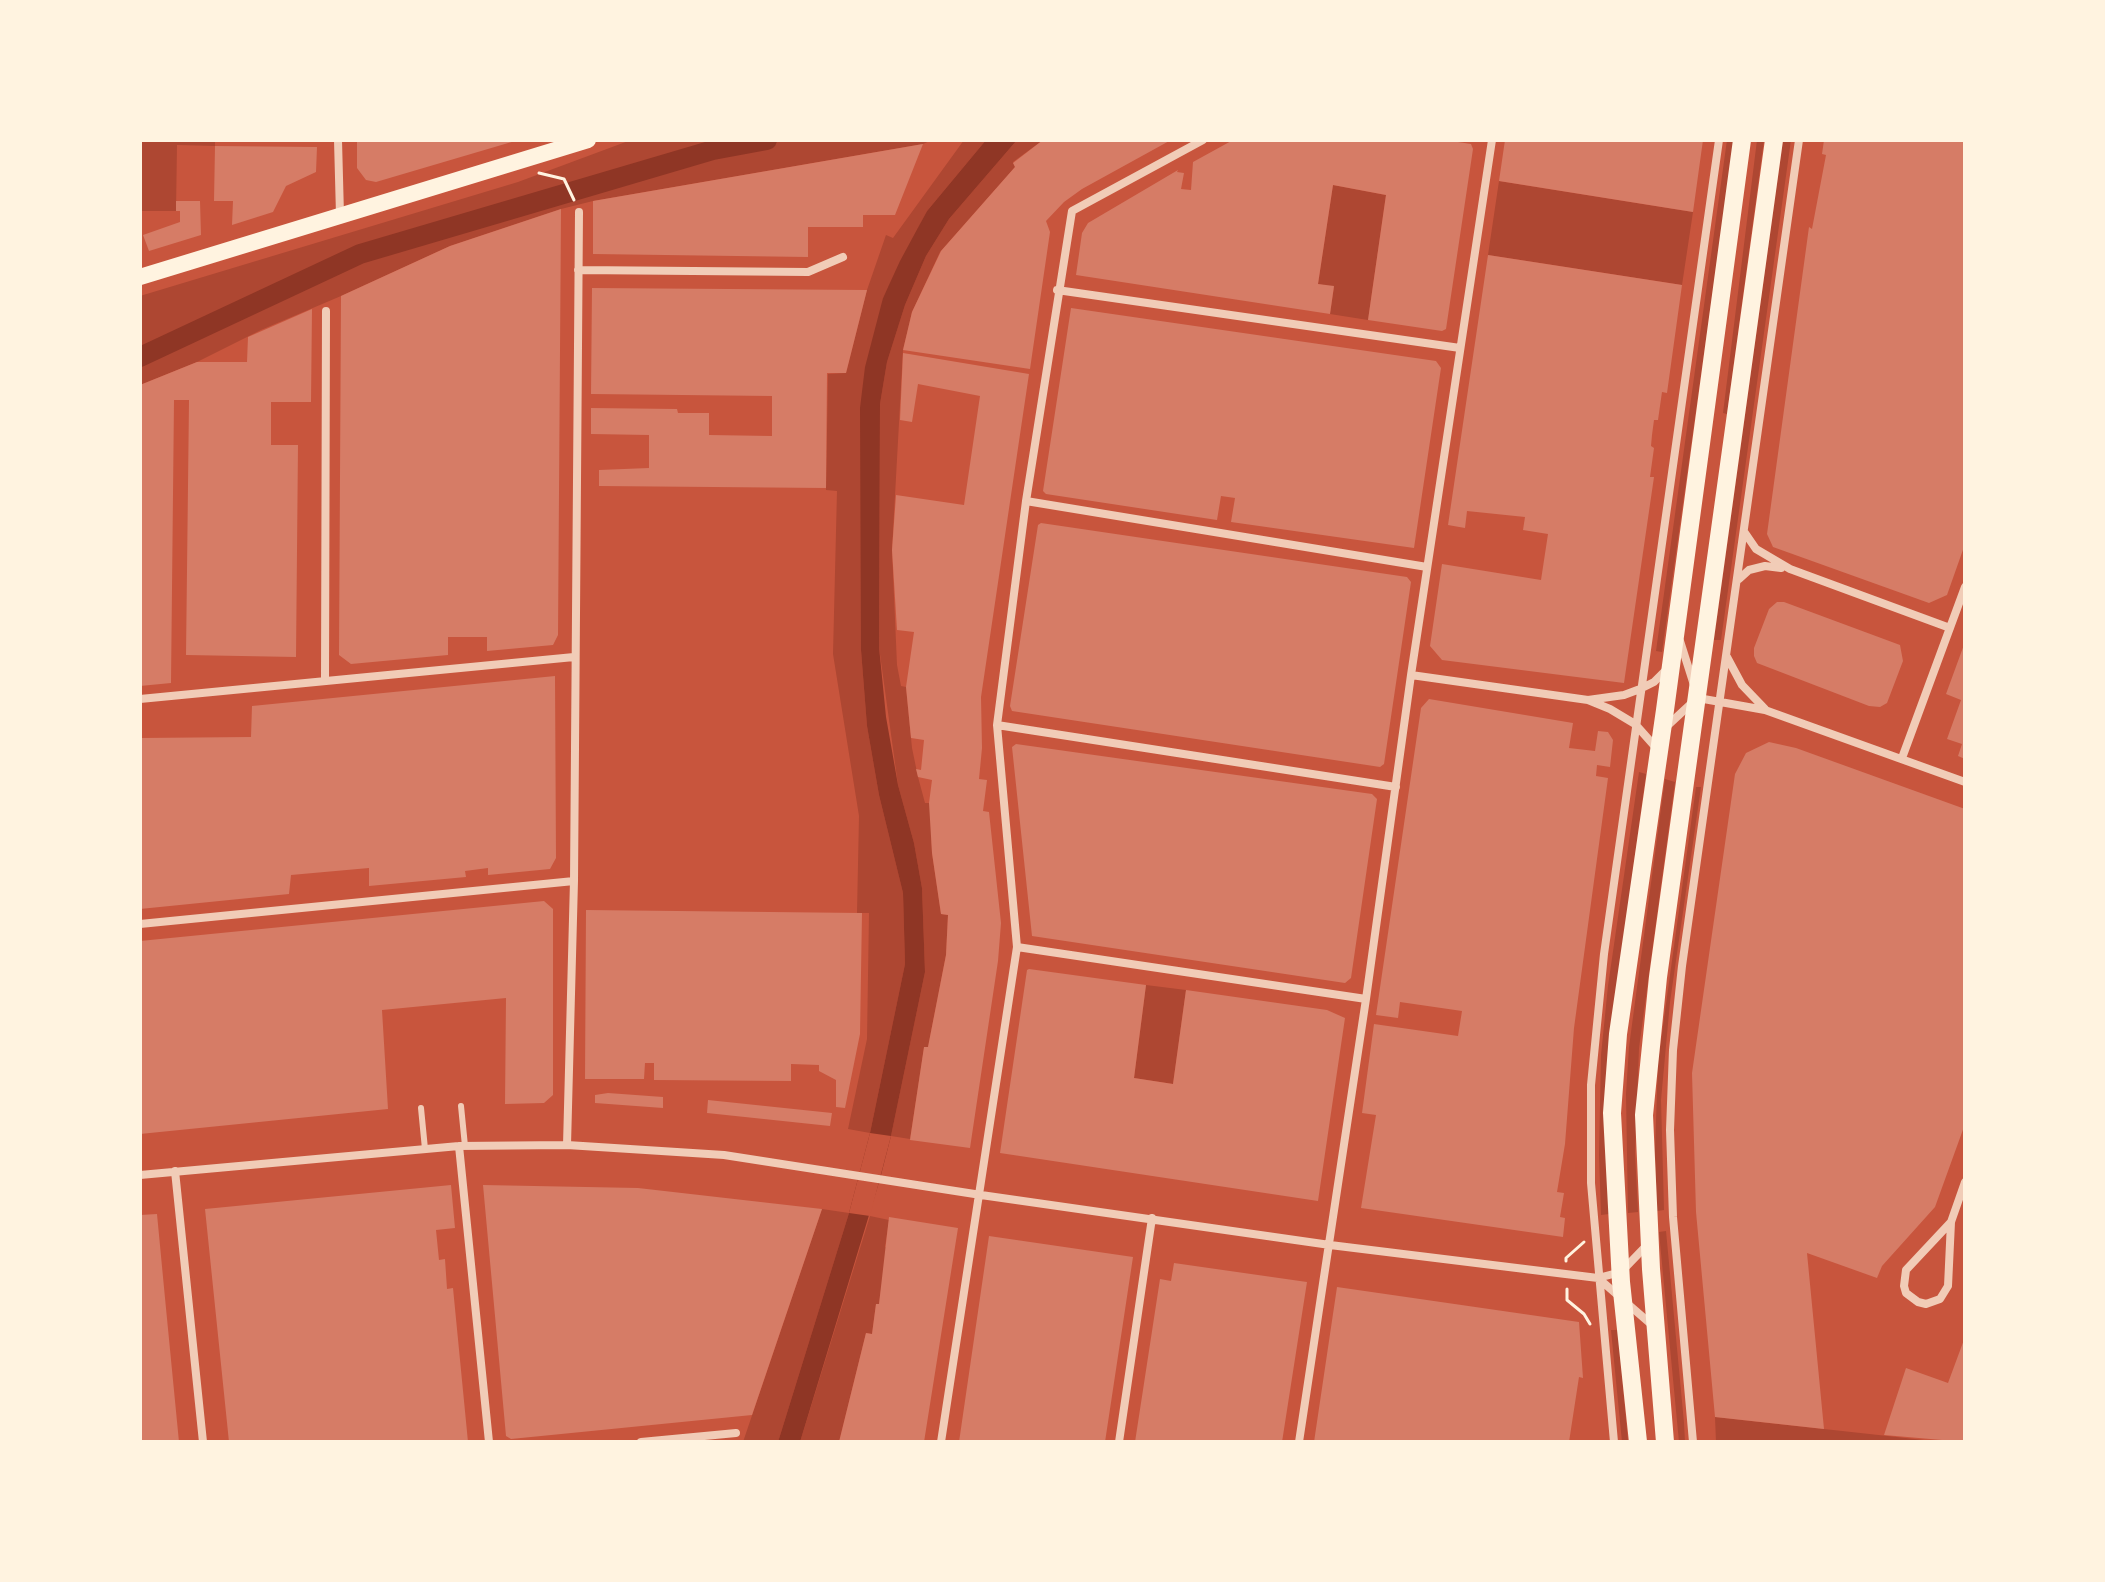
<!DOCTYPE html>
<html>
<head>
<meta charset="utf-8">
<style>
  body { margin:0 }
  #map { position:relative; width:2105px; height:1582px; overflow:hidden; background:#c8553d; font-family:"Zilla Slab",serif }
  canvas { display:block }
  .frame { position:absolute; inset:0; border:142px solid #fff3e0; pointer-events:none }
</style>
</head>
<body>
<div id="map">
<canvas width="2105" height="1582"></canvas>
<div class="frame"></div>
</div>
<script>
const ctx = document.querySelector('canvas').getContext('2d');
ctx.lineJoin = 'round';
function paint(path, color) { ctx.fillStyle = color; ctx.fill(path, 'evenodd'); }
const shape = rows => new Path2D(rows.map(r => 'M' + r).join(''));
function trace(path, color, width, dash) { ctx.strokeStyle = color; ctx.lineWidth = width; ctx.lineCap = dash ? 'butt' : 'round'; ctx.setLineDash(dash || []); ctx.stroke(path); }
paint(shape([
  [140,140,215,140,215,146,177,145,176,211,140,211],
  [631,140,932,140,923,144,593,201,561,209,450,246,341,296,261,330,197,362,140,385,140,296,518,182],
  [964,140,986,140,927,211,883,298,861,650,867,726,879,795,903,893,905,964,870,1133,848,1129,867,1039,869,913,857,913,859,816,833,654,837,491,826,490,828,374,846,373,867,290,886,235,893,238],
  [1017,140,1043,140,1013,162,1015,167,940,252,912,312,903,350,892,550,897,665,901,686,906,687,912,748,918,777,925,803,930,803,932,853,941,914,948,915,946,955,928,1047,924,1048,910,1139,891,1136,925,972,922,888,914,843,898,785,879,647,880,404,887,362,905,305,926,256,949,219],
  [1727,140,1734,140,1662,652,1656,651],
  [1757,140,1764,140,1727,414,1723,413],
  [1783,140,1791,140,1721,640,1714,640],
  [1499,181,1693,212,1682,285,1488,255],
  [1333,185,1386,195,1368,320,1330,314,1334,287,1318,284],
  [1639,772,1646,774,1608,1055,1609,1214,1601,1215,1599,1155,1601,1055,1608,986],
  [1665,779,1675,782,1639,1048,1635,1153,1638,1212,1628,1213,1626,1094,1629,1047],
  [1696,787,1701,787,1670,1002,1661,1100,1664,1210,1657,1211,1655,1151,1658,1062],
  [1146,985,1186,990,1173,1084,1134,1078],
  [822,1209,849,1213,778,1442,743,1442],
  [870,1216,889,1220,885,1247,887,1248,879,1304,876,1304,872,1334,866,1333,839,1442,800,1442],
  [1666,1231,1684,1423,1685,1442,1679,1442,1659,1232],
  [1611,1330,1618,1330,1628,1442,1622,1442],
  [1715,1417,1824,1429,1942,1442,1716,1442]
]), '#ae4732');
paint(shape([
  [986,140,1017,140,949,219,926,256,905,305,887,362,880,404,879,647,886,717,898,785,914,843,922,888,925,972,891,1136,880,1179,800,1442,778,1442,849,1213,870,1133,905,964,903,893,879,795,867,726,861,650,860,408,865,367,883,298,900,261,927,211]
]), '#8f3625');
paint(shape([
  [870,1133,891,1136,870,1216,849,1213]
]), '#c8553d');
trace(shape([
  [140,357,360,254,713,150,767,140]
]), '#8f3625', 20);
paint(shape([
  [357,140,515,140,515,141,376,182,366,180,357,168],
  [1043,140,1171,140,1082,189,1064,202,1046,221,1050,232,1030,369,903,350,912,312,941,251,1015,167,1013,163],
  [1233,140,1445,140,1471,144,1473,149,1446,329,1442,331,1368,320,1386,195,1333,185,1318,284,1334,286,1330,314,1076,275,1082,233,1088,223,1178,170,1177,172,1184,173,1181,189,1191,190,1193,162],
  [1505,140,1703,140,1693,212,1499,181],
  [1824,140,1965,140,1965,544,1947,595,1929,603,1773,547,1767,534,1809,227,1812,229,1826,155,1822,154],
  [923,144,895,215,863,215,863,227,808,227,808,257,593,254,593,201],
  [215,146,317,147,316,172,286,186,273,212,232,225,233,201,214,201],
  [176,201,200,201,201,235,149,251,143,235,180,222,180,211,176,211],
  [561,209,558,635,553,645,487,651,487,637,448,637,448,655,351,664,339,655,341,296,450,246],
  [1488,255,1682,285,1667,393,1662,392,1658,420,1654,420,1652,435,1651,446,1654,448,1650,477,1654,477,1624,683,1442,660,1430,646,1442,564,1541,580,1548,534,1523,530,1525,517,1467,511,1465,528,1448,525],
  [592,288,867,290,846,373,827,373,826,488,599,486,599,470,649,468,649,435,591,434,591,408,677,409,678,413,709,413,709,435,772,436,772,396,591,394],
  [1071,308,1436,361,1441,368,1414,548,1231,522,1235,498,1221,496,1217,520,1046,494,1043,491],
  [312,309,311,402,271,402,271,445,298,445,296,657,186,655,189,400,174,400,171,683,140,686,140,385,197,362,247,362,248,337],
  [903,353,1029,374,981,697,982,748,979,779,987,780,983,811,989,812,1001,923,998,961,970,1148,910,1140,924,1047,928,1047,946,955,948,915,941,914,932,853,929,803,932,780,918,777,916,769,921,770,924,740,911,738,906,687,914,632,897,630,892,550,896,495,964,505,980,396,918,384,912,422,900,420],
  [1041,523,1407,577,1411,582,1384,764,1380,767,1012,711,1010,706,1038,525],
  [1777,602,1784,602,1900,645,1903,661,1887,703,1880,707,1869,706,1757,663,1754,656,1754,648,1769,609],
  [1965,642,1965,759,1958,756,1962,744,1947,739,1961,700,1946,694],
  [555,676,556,858,550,869,488,875,488,868,465,871,466,877,369,886,369,868,291,875,289,894,140,909,140,738,251,737,252,706],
  [1429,699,1573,723,1569,748,1595,751,1598,731,1608,732,1613,740,1610,767,1597,765,1596,776,1608,778,1574,1028,1565,1144,1557,1192,1564,1193,1560,1217,1565,1218,1563,1237,1361,1208,1376,1115,1362,1113,1374,1024,1458,1036,1462,1011,1400,1002,1398,1018,1376,1015,1421,708],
  [1769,742,1796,748,1965,809,1965,1124,1935,1207,1882,1266,1877,1278,1807,1253,1824,1429,1715,1417,1696,1212,1692,1073,1735,774,1746,753],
  [1016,744,1372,794,1377,799,1351,978,1345,983,1032,936,1012,747],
  [544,901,553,909,553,1095,544,1103,505,1104,506,998,382,1010,388,1109,140,1134,140,941],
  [586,910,862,913,860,1034,845,1108,836,1107,836,1080,819,1071,819,1065,791,1064,791,1081,654,1080,654,1063,645,1063,644,1079,585,1079],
  [1029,969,1146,985,1134,1078,1173,1084,1186,990,1327,1010,1345,1018,1318,1201,1000,1153,1027,970],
  [608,1093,663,1097,663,1108,595,1103,595,1095],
  [708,1100,832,1113,830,1126,707,1113],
  [451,1185,455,1228,436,1230,439,1260,445,1259,447,1289,453,1288,468,1442,229,1442,205,1209],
  [483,1185,638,1188,822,1209,752,1415,511,1439,506,1436],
  [157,1214,165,1298,179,1442,140,1442,140,1215],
  [889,1217,958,1228,924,1442,839,1442,866,1333,872,1334,876,1304,879,1304],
  [989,1236,1133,1257,1105,1442,959,1442],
  [1174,1263,1307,1282,1282,1442,1135,1442,1160,1279,1171,1281],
  [1337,1287,1579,1322,1583,1378,1579,1377,1569,1442,1314,1442],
  [1965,1337,1965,1442,1884,1435,1906,1368,1948,1383]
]), '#d67c66');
trace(shape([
  [539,173,564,179,574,200],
  [1566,1261,1566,1258,1584,1242],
  [1567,1289,1567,1300,1584,1314,1590,1324]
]), '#fff3e0', 3);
trace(shape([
  [461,1106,465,1146],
  [421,1108,425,1149]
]), '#f1ccb7', 6);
trace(shape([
  [338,140,340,215],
  [578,270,808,272,843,257],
  [1057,290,1460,348],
  [1026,501,1427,567],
  [1745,533,1756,549,1790,569,1950,628],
  [1739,579,1749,570,1765,566,1781,568],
  [1680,641,1694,685],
  [1727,657,1742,685,1765,709],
  [1411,675,1588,700,1610,709,1635,724,1659,751],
  [325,680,326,311],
  [1698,698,1765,710,1965,782],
  [140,699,574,657],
  [1588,700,1624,695,1640,689,1654,682,1667,669],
  [997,725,1396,787],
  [1666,727,1694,701],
  [1902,758,1965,587],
  [140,924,574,881],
  [1017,947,1366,999],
  [567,1145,574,881,579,212],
  [459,1146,489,1442],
  [175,1171,203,1442],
  [140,1175,459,1146,567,1145,724,1155,981,1195,1330,1245,1598,1278,1621,1272,1648,1244],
  [1951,1222,1906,1270,1904,1286,1906,1293,1918,1302,1926,1304,1940,1299,1948,1286,1951,1222,1965,1182],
  [1598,1278,1652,1325],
  [641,1442,736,1433],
  [941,1442,1017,947,997,725,1026,501,1072,211,1203,140],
  [1119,1442,1152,1218],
  [1299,1442,1366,999,1411,675,1492,140],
  [1614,1442,1591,1183,1591,1085,1604,954,1719,140],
  [1693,1442,1673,1217,1670,1130,1673,1050,1682,966,1799,140]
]), '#f1ccb7', 8);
trace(shape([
  [140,277,588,140]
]), '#fff3e0', 16);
trace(shape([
  [1638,1442,1621,1282,1612,1113,1618,1034,1665,710,1742,140],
  [1665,1442,1651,1269,1644,1115,1658,977,1774,140]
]), '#fff3e0', 18);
</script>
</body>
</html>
